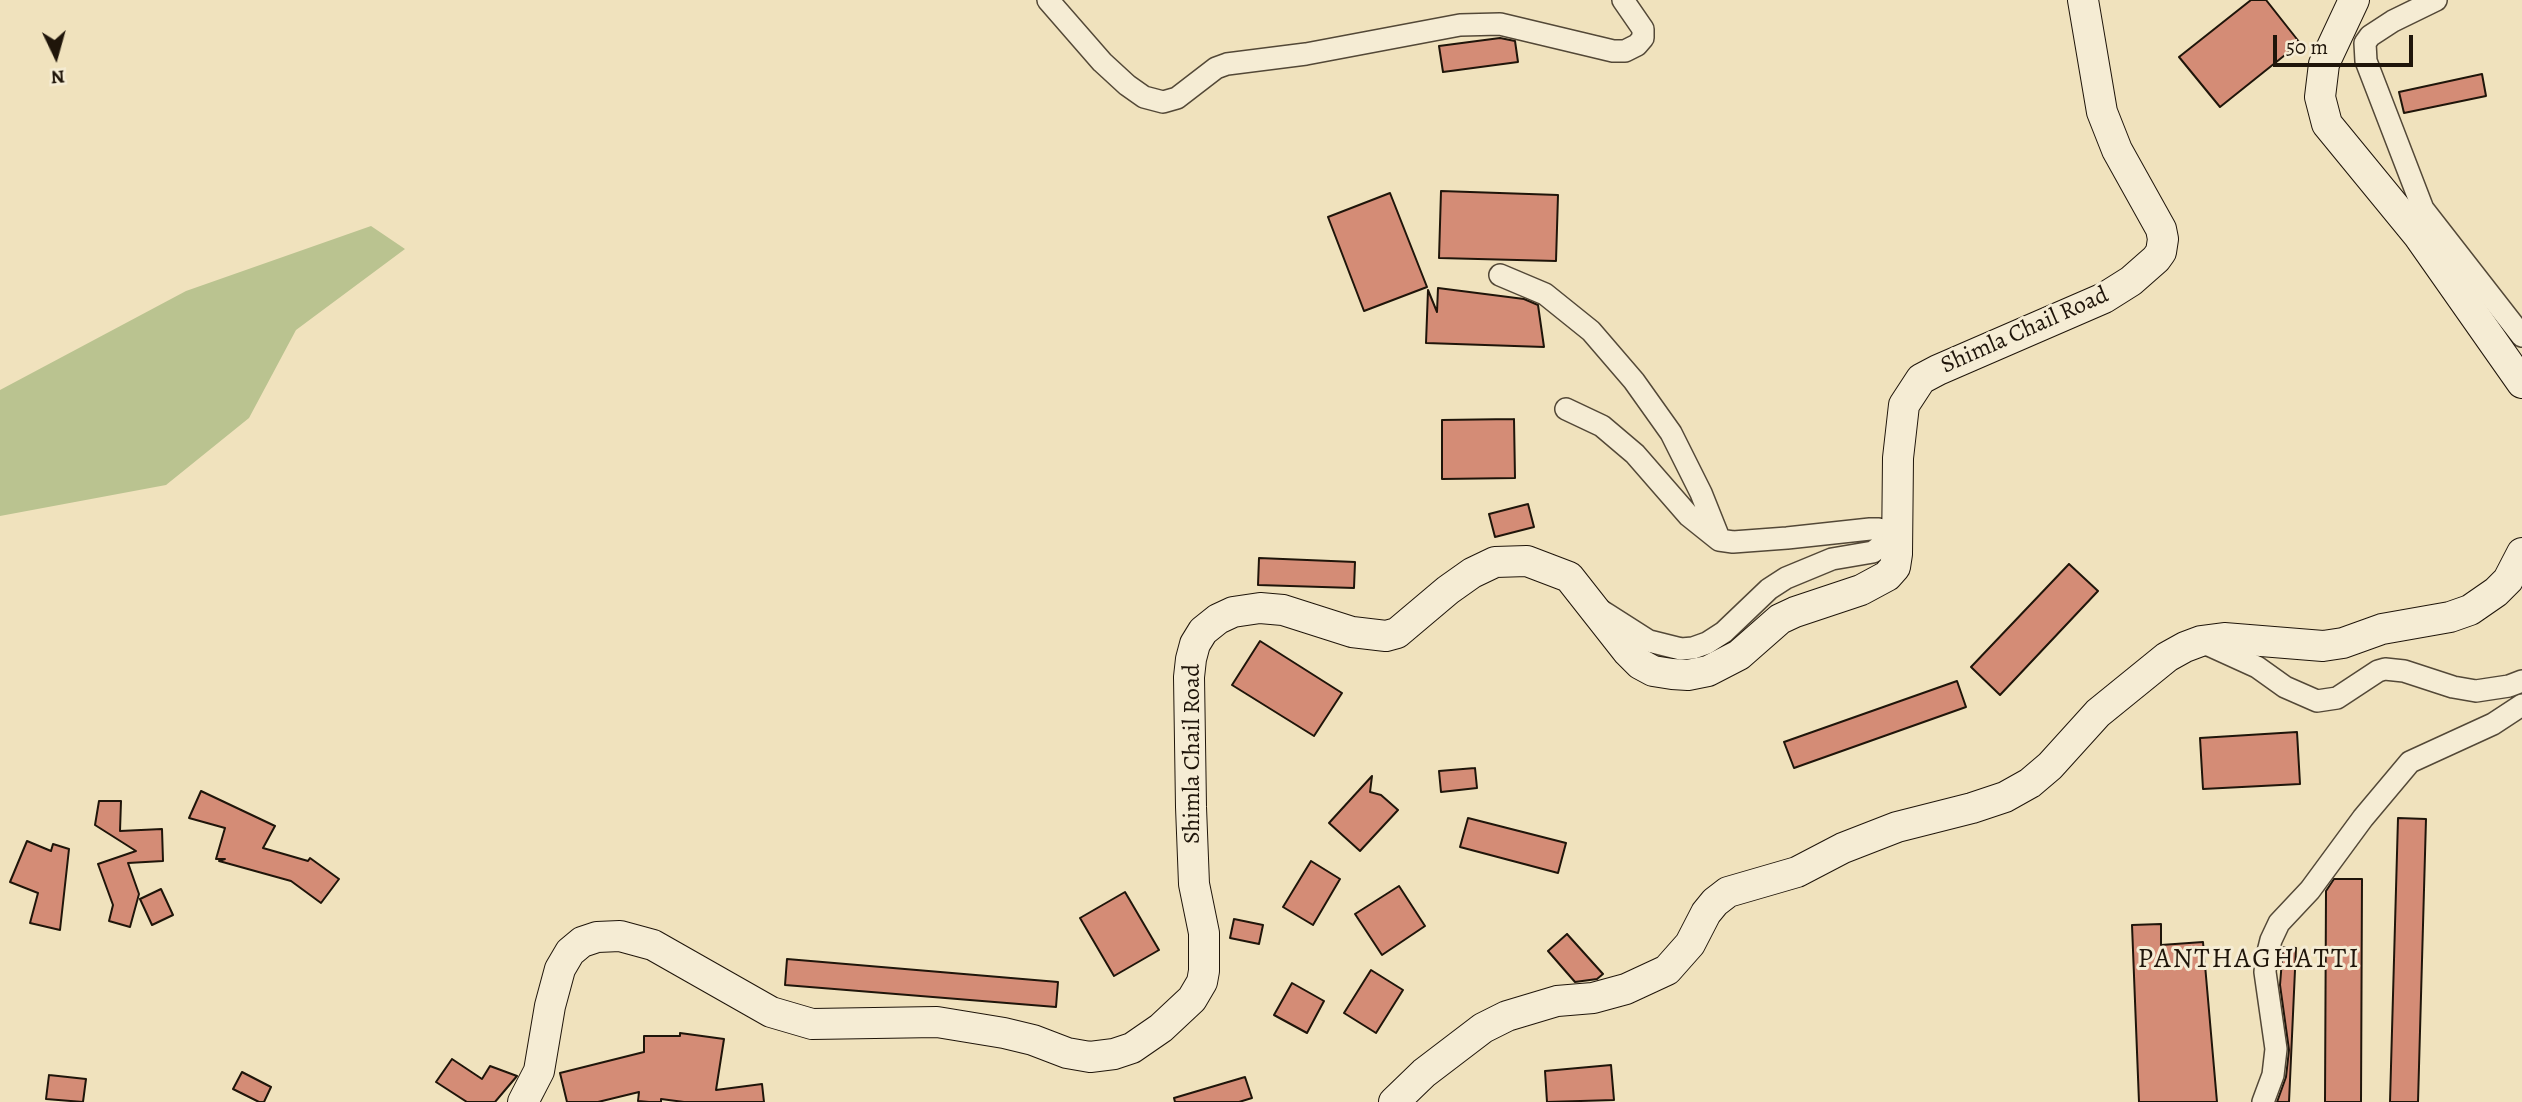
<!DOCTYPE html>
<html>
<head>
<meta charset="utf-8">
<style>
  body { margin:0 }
  #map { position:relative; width:2522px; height:1102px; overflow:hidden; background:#f0e2bd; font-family:Alegreya,serif }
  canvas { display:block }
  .north { position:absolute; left:21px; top:21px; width:70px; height:70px; -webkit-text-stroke:5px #f5ecd4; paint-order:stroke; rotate:175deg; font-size:19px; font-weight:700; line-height:28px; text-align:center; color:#1f150a }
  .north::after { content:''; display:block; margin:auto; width:24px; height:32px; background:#1f150a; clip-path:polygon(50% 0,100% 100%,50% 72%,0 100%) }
  .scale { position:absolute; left:2273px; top:35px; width:140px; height:32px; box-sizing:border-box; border:4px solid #1f150a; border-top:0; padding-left:9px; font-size:21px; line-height:24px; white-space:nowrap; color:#1f150a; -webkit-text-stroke:5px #f5ecd4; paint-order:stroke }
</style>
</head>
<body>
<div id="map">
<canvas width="2522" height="1102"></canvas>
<div class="north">N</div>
<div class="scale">50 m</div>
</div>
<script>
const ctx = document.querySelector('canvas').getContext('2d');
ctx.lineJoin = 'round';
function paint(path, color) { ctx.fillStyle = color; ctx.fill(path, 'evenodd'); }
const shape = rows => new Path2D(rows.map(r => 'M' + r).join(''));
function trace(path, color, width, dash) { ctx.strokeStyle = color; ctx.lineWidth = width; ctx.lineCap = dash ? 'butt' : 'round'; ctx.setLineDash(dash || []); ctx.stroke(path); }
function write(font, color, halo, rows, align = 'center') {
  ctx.font = font + ' Alegreya,serif'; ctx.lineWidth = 6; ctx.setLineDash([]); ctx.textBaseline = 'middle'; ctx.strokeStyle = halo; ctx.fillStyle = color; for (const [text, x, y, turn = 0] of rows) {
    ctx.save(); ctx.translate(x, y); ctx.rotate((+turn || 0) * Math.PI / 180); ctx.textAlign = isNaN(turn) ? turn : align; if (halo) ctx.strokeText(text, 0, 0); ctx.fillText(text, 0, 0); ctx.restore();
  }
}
paint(shape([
  [371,226,405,249,296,330,249,418,166,485,0,516,0,390,186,291]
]), '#bac390');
const building = shape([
  [2251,0,2266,0,2300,43,2220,107,2179,57,2251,0],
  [1500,38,1515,41,1518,62,1443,72,1439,46,1500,38],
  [2482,74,2486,96,2404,113,2399,92,2482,74],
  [1441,191,1558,195,1556,261,1439,258,1441,191],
  [1390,193,1427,287,1364,311,1328,217,1390,193],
  [1438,288,1524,299,1538,305,1544,347,1426,343,1428,290,1437,312,1438,288],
  [1514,419,1515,478,1442,479,1442,420,1514,419],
  [1528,504,1534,527,1495,537,1489,514,1528,504],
  [1259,558,1355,562,1354,588,1258,585,1259,558],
  [2069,564,2098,591,2000,695,1971,667,2069,564],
  [1260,641,1342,693,1314,736,1232,685,1260,641],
  [1957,681,1966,707,1794,768,1784,742,1957,681],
  [2297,732,2300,784,2203,789,2200,738,2297,732],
  [1475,768,1477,788,1441,792,1439,771,1475,768],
  [1372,776,1370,792,1381,795,1398,810,1360,851,1329,823,1372,776],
  [201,791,275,826,263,848,308,861,310,858,339,879,321,903,291,881,219,861,225,859,216,859,225,828,189,818,201,791],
  [99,801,121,801,120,831,162,829,163,861,128,863,139,894,130,927,109,921,113,905,98,864,136,851,95,825,99,801],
  [1468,818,1566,843,1558,873,1460,847,1468,818],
  [2398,818,2426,819,2418,1102,2390,1102,2398,818],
  [27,841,51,851,53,844,69,849,60,930,30,923,38,893,10,882,27,841],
  [1311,861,1340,879,1313,925,1283,907,1311,861],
  [2334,879,2362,879,2361,1102,2325,1102,2326,891,2334,879],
  [1399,886,1425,926,1382,955,1355,914,1399,886],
  [161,889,173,915,152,925,140,899,161,889],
  [1125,892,1159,950,1114,976,1080,918,1125,892],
  [1234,919,1263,925,1259,944,1230,938,1234,919],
  [2161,924,2161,945,2203,942,2217,1102,2139,1102,2132,925,2161,924],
  [1567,934,1603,974,1597,979,1575,982,1548,951,1567,934],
  [2283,947,2296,948,2289,1102,2277,1102,2286,1077,2289,1050,2280,985,2283,947],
  [787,959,1058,982,1056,1007,785,985,787,959],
  [1371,970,1403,990,1376,1033,1344,1013,1371,970],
  [1292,983,1324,1001,1307,1033,1274,1015,1292,983],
  [680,1033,724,1039,716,1090,762,1084,764,1102,684,1102,661,1099,661,1102,649,1102,638,1101,639,1092,598,1102,567,1102,560,1073,644,1052,644,1036,680,1036,680,1033],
  [452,1059,482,1079,490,1066,517,1076,495,1102,467,1102,436,1082,452,1059],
  [1611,1065,1614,1100,1547,1102,1545,1071,1611,1065],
  [242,1072,271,1087,264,1102,259,1102,233,1089,242,1072],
  [49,1075,86,1079,83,1102,46,1099,49,1075],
  [1245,1077,1252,1098,1239,1102,1175,1102,1174,1098,1245,1077]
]);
paint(building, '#d48c76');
trace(building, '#1f150a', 2);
const street = shape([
  [1048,0,1102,62,1127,85,1144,97,1163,102,1177,98,1216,68,1227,64,1306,54,1460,25,1500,24,1613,51,1625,51,1637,45,1643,38,1643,29,1623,0],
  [2436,0,2393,21,2370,36,2365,43,2366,61,2423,209,2522,336],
  [1500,275,1545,294,1591,331,1634,381,1671,433,1701,493,1719,538],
  [1566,409,1602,426,1635,454,1689,516,1719,540,1733,542,1787,538,1870,529,1879,529,1884,534,1882,545,1873,552,1832,559,1786,578,1769,589,1724,632,1707,643,1693,648,1681,649,1649,641,1602,611],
  [2202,642,2257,667,2285,687,2317,701,2337,698,2378,671,2385,669,2404,671,2453,687,2476,691,2509,686,2522,681],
  [2263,1102,2273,1075,2276,1049,2265,972,2266,960,2271,940,2279,923,2310,890,2363,818,2410,762,2493,724,2522,705]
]);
const secondary = shape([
  [2354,0,2324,64,2320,97,2327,124,2418,235,2522,383],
  [523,1102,539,1071,550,1006,560,969,570,952,582,942,597,937,620,936,653,945,771,1012,812,1024,937,1022,1004,1033,1033,1040,1067,1053,1090,1057,1114,1054,1132,1048,1161,1028,1192,999,1202,982,1204,971,1204,933,1194,884,1191,807,1189,677,1191,659,1195,644,1203,631,1218,619,1233,612,1260,608,1283,610,1352,632,1386,636,1397,633,1448,590,1472,573,1495,562,1527,561,1569,577,1628,652,1640,664,1653,671,1672,674,1688,675,1708,671,1739,655,1780,619,1795,612,1861,590,1887,576,1895,567,1897,554,1898,458,1904,405,1921,379,1938,370,2104,298,2131,281,2156,259,2161,252,2163,239,2161,229,2117,150,2102,112,2083,0],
  [1394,1102,1424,1073,1483,1028,1507,1016,1557,1001,1593,998,1626,989,1667,970,1690,944,1706,913,1715,902,1728,892,1797,872,1843,848,1897,827,1972,808,2005,797,2030,783,2050,766,2098,713,2167,657,2185,647,2201,641,2224,638,2323,646,2343,643,2382,629,2450,617,2470,610,2496,592,2508,580,2522,553]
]);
trace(street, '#534837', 24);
trace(secondary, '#1f150a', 32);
trace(street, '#f5ecd4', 21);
trace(secondary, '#f5ecd4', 30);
write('24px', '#1f150a', '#f5ecd4', [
  ["Shimla Chail Road",2025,331,-24],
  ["Shimla Chail Road",1193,754,-90]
]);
ctx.letterSpacing = '2px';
write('28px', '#1f150a', '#f5ecd4', [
  ["PANTHAGHATTI",2249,960]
]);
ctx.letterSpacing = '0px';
</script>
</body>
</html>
